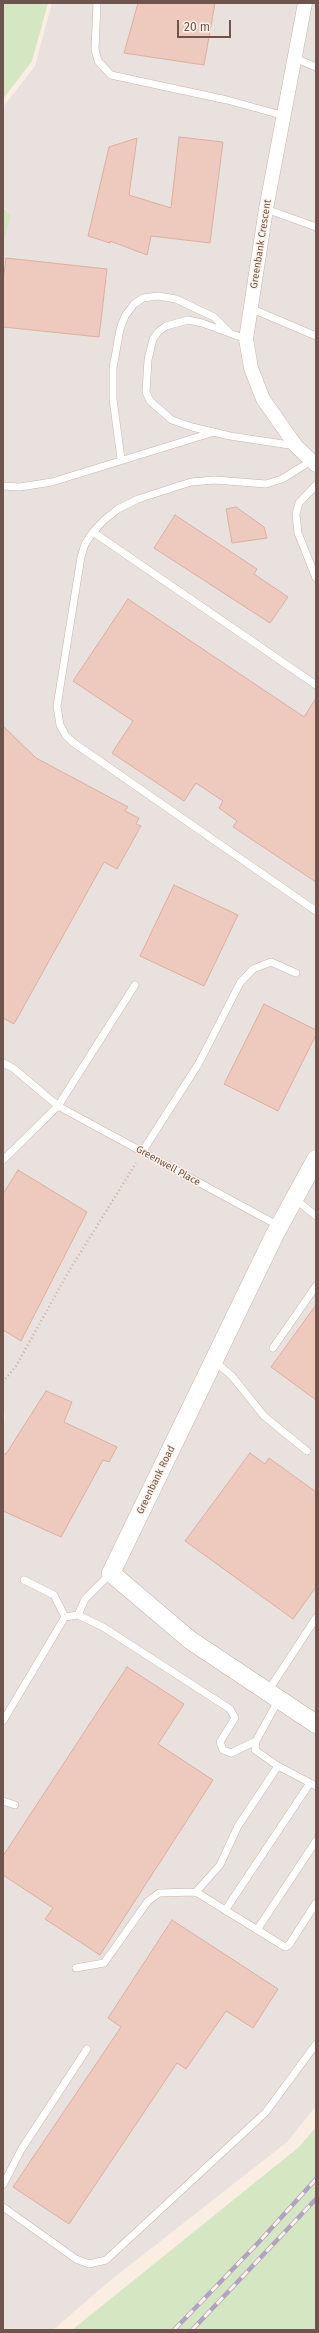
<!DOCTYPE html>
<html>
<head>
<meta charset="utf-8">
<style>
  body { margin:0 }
  #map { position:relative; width:319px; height:2333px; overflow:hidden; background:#faeee2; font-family:"Fira Sans",sans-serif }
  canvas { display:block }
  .frame { position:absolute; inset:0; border:4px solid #6f544b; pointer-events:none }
  .scale { position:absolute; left:177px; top:20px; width:54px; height:18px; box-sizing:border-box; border:2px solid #6f544b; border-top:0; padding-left:5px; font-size:12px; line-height:14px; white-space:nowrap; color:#6f544b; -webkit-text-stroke:3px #fdf2e8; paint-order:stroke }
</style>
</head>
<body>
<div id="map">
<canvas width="319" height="2333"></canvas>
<div class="frame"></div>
<div class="scale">20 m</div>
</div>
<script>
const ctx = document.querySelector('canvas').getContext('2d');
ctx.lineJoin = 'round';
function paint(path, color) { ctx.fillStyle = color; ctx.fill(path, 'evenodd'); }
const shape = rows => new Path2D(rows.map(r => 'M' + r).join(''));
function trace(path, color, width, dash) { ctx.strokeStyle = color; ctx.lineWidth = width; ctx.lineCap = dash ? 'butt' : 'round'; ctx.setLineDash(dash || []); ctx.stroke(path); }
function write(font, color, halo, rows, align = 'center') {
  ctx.font = font + ' "Fira Sans",sans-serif'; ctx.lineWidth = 3; ctx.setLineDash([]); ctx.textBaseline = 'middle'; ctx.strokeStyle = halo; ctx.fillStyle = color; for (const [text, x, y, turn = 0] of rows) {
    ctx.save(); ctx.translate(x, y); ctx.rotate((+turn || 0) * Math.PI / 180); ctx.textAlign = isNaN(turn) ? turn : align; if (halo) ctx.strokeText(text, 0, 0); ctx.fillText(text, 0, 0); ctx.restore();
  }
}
paint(shape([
  [52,3,316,3,316,2106,287,2142,107,2283,53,2330,3,2330,3,1433,5,1415,3,1414,3,244,11,216,3,206,3,107,35,66]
]), '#e9e1dd');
paint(shape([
  [3,3,48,3,32,61,3,99],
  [3,207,11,216,3,244],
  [316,2127,316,2330,72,2330,299,2147]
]), '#d5e6c3');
const building = shape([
  [138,3,215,3,204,65,124,53,138,3],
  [179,137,223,142,210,243,151,236,147,255,110,241,110,243,88,236,109,147,137,138,129,195,171,208,179,137],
  [6,258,107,269,99,337,3,327,3,282,6,258],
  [236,507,264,527,267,538,232,543,226,509,236,507],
  [175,515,257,569,254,574,288,597,270,623,154,548,175,515],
  [128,599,304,717,316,698,316,882,233,827,237,821,219,808,223,801,196,783,184,801,112,753,133,721,73,681,128,599],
  [3,726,36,758,128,807,125,811,139,818,136,824,141,826,117,869,104,862,14,1024,3,1018,3,726],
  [174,885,238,915,204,986,140,956,174,885],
  [264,1004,316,1030,316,1035,278,1111,224,1084,264,1004],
  [18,1170,87,1212,21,1341,3,1330,3,1194,18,1170],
  [316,1305,316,1400,271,1367,316,1305],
  [46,1391,72,1402,64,1422,117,1447,109,1462,103,1460,61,1537,3,1511,3,1454,6,1454,46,1391],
  [250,1453,265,1464,269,1458,316,1492,316,1587,293,1619,185,1541,250,1453],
  [127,1667,184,1704,158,1744,213,1780,100,1955,45,1919,53,1908,3,1875,3,1856,127,1667],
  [172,1920,278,1989,253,2028,226,2011,186,2069,177,2063,69,2224,13,2187,121,2027,108,2018,172,1920]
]);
paint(building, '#edcabd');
trace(building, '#deaf9e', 1);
const service = shape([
  [97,3,95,49,98,61,111,75,227,100,285,116],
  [295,58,316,67],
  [266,209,316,227],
  [250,308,316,336],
  [246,339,202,323,188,320,166,326,158,332,153,339,148,360,146,392,150,401,172,420,192,427,230,436,296,446],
  [121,459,113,399,113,368,120,329,125,316,134,304,143,298,158,296,176,299,214,317,229,332],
  [311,461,282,479,266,484,215,480,191,482,138,499,118,509,104,520,93,532,85,544,81,557,57,706,60,725,66,736,74,743,316,911],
  [316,485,299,503,296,514,298,533,316,578],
  [3,486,20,487,52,482,214,432],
  [93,532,316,685],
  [3,1063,13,1068,58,1106,279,1226],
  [142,1152,199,1063,240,983,253,969,271,962,296,973],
  [3,1160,58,1106,135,985],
  [294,1198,316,1216],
  [273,1348,316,1286],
  [214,1361,232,1376,264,1416,307,1451],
  [24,1580,54,1595,65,1617],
  [78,1615,85,1599,111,1573],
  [268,1691,316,1618],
  [3,1721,65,1617,78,1615,103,1627,230,1709,235,1718,220,1742,223,1750,231,1753,256,1741],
  [278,1766,255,1750,256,1741,279,1699],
  [3,1801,15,1805],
  [196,1892,220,1865,238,1826,278,1766,316,1786],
  [226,1909,310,1783],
  [257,1930,316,1841],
  [76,1968,104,1963,148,1901,159,1893,196,1892,285,1947,289,1945,316,1903],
  [3,2185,21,2150,87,2049],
  [3,2207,76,2259,89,2264,106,2260,266,2112,316,2044]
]);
const minor = shape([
  [305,3,266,209,246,339,251,368,263,399,296,446,316,465]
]);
const tertiary = shape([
  [316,1159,275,1234,111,1573,190,1640,316,1724]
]);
trace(service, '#c9b5aa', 8);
trace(minor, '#c9b5aa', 15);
trace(tertiary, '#c9b5aa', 19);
trace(shape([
  [3,1382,16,1366,69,1271,136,1163]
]), '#d1aea0', 2.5, [1, 3]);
trace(service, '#fff', 7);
trace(minor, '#fff', 14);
trace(tertiary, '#fff', 18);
const rail = shape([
  [174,2330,258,2243,316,2179],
  [192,2330,316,2199]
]);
trace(rail, '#b0a3c1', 4.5);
trace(rail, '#fdf2e8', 3, [9]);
write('10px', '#6f544b', '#fdf2e8', [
  ["Greenbank Crescent",261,244,-81],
  ["Greenwell Place",168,1166,29],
  ["Greenbank Road",156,1480,-64]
]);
</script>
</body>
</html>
